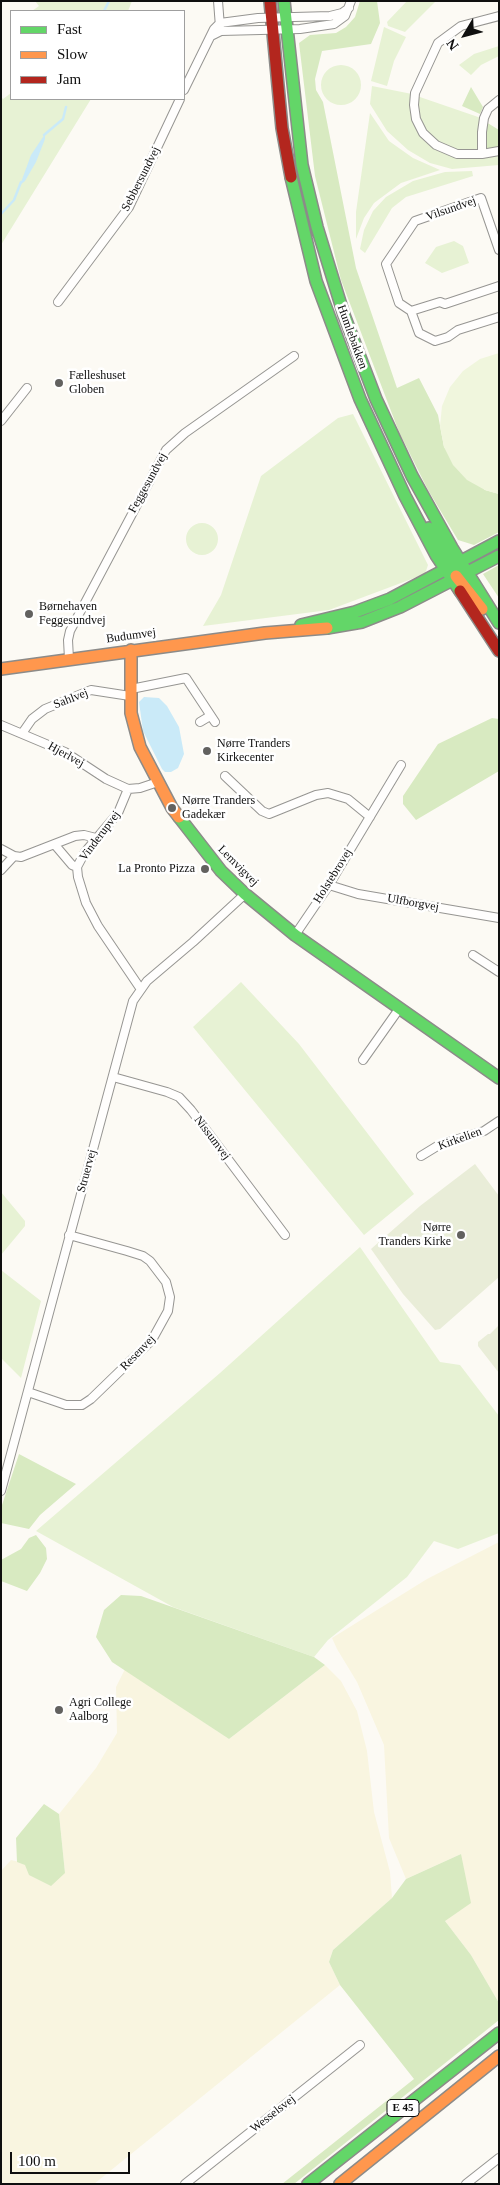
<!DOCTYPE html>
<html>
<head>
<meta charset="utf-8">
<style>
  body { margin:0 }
  #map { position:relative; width:500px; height:2185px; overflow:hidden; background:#fcfaf4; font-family:"Times New Roman",serif }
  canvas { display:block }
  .frame { position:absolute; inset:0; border:2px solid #0f0f0f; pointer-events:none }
  .legend { position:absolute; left:10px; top:10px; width:175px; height:90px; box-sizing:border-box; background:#fff; border:1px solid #9f9f9f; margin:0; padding:6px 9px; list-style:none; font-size:15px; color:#0f0f0f }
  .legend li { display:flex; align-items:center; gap:10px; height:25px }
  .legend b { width:25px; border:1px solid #9f9f9f }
  .north { position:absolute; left:440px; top:10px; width:50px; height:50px; -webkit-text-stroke:4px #fff; paint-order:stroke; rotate:233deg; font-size:14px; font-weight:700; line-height:20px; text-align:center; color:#0f0f0f }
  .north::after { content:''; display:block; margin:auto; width:18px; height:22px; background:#0f0f0f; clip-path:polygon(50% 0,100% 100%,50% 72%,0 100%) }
  .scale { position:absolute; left:10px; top:2152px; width:120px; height:22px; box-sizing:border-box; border:2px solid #0f0f0f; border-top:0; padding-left:6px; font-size:15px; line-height:18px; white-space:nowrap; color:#0f0f0f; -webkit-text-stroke:4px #fff; paint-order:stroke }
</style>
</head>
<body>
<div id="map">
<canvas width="500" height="2185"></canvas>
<div class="frame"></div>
<ul class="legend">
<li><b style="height:6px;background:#63d668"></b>Fast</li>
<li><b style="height:6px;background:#ff974d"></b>Slow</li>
<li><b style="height:6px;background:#b3261e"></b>Jam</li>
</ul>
<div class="north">N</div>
<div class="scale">100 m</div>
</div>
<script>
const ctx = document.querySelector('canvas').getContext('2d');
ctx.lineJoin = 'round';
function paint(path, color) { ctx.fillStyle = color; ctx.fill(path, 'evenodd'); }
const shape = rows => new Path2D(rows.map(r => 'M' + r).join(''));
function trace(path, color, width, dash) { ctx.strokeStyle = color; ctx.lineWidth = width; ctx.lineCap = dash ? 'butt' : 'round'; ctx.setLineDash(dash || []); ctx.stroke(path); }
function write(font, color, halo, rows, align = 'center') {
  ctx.font = font + ' "Times New Roman",serif'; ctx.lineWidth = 5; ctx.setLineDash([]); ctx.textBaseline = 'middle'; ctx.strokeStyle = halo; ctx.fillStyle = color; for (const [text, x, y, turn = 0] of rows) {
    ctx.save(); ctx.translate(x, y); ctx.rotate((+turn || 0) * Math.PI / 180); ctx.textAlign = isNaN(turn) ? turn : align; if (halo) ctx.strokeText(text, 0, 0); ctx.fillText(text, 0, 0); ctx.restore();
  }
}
paint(shape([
  [499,1542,499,2003,471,1955,445,1921,461,1854,406,1879,389,1838,384,1745,357,1682,337,1649,332,1638,427,1579],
  [325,1665,341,1681,357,1711,367,1751,374,1812,390,1872,392,1898,333,1950,329,1962,340,1985,94,2184,1,2184,1,1871,11,1860,65,1873,59,1814,96,1768,117,1733,116,1687,125,1669,229,1739]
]), '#f9f5e0');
paint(shape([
  [35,1,132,1,128,11,32,11,39,6],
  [407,1,436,1,405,32,388,26,387,22],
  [384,27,406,37,394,61,387,86,371,81],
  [499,46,499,56,481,65,471,75,459,65,474,54],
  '321 85a20 20 0 1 1 40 0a20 20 0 1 1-40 0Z',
  [372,86,412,94,422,137,455,155,487,158,499,155,499,165,452,169,430,163,408,150,387,131,370,104],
  [11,93,11,99,91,99,1,245,1,97,3,99],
  [417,96,481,118,477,151,456,152,436,142,426,132,418,118],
  [370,113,389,141,413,158,440,170,401,183,374,203,364,218,356,239,356,212],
  [472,171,473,176,406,197,392,208,365,253,360,249,364,230,373,211,386,197,413,181,445,172],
  [454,241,463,246,469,263,442,273,425,263,436,247],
  [353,414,428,565,425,574,329,610,203,626,221,595,261,476,338,418],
  '186 539a16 16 0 1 1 32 0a16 16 0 1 1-32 0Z',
  [241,982,299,1044,414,1194,364,1235,193,1027],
  [1,1192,25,1221,25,1226,1,1255],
  [360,1247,440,1362,460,1365,499,1416,499,1533,458,1549,434,1541,407,1577,328,1640,314,1657,173,1607,36,1531,220,1373],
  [1,1270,41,1301,21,1378,1,1358]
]), '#e7f2d4');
paint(shape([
  [360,1,377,1,380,23,371,44,322,51,315,79,316,90,323,102,356,268,397,388,419,378,438,415,444,447,485,490,499,494,499,532,474,545,458,540,428,490,399,432,341,280,315,176,299,43,310,35,336,33,346,27,355,17],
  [471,87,483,107,480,114,462,106],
  [486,122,499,130,499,148,490,150,485,147],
  [499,565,499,598,483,574],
  [492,718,499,719,499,771,416,820,403,804,403,796,438,744],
  [19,1454,76,1484,40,1515,29,1529,1,1523,1,1508],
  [36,1535,46,1548,47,1559,40,1573,27,1591,1,1581,1,1560,21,1549,29,1538],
  [121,1595,141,1596,314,1657,325,1665,229,1739,112,1662,96,1637,104,1610],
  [44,1804,59,1814,65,1873,51,1886,29,1875,25,1865,17,1862,16,1838],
  [461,1854,471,1903,445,1921,471,1955,499,2003,499,2020,294,2184,282,2184,414,2079,340,1985,329,1962,333,1950,392,1898,406,1879]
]), '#d8eac1');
paint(shape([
  [475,1164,499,1196,499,1277,440,1329,435,1330,403,1294,371,1249,420,1206],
  [499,1325,499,1373,478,1346,478,1342,488,1334,490,1334]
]), '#e9edd8');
paint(shape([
  [499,353,499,494,485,490,467,480,453,465,444,447,440,426,442,406,450,387,463,371,480,359]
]), '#f0f6dd');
paint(shape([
  [45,134,45,139,36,162,25,181,20,185,31,155],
  [144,697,159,698,167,706,179,727,184,754,178,768,171,772,165,772,162,769,143,731,139,702]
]), '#caeaf8');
trace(shape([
  [104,11,109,1],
  [44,135,63,119,66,107],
  [1,214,14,200,21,182]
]), '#caeaf8', 2.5);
const street = shape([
  [218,1,220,27],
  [499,16,461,26,438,43,415,93,414,105,416,119,423,133,436,145,457,154,482,154,499,151],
  [211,36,221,31,300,29,334,24,345,16,351,1],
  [184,90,214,29,220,23,258,18,330,16,342,13,349,8],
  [482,154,482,132,484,118,488,109,499,100],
  [499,250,481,198,415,221,386,264,399,303,411,311,440,302,445,304,499,286],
  [58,302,129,207,180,99],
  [411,311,419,333,435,341,448,337,458,330,499,317],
  [1,421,27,388],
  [69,659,68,640,70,631,166,450,185,433,294,356],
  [131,689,186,678,215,722],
  [200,722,210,716],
  [1,725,65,752,106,779,128,789],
  [23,732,32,719,45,709,91,690,130,696],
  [225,776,262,811,269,814,316,795,328,793,348,799,370,817],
  [55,845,72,865,77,867],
  [1,849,14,856,21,857,75,836,84,835,96,838],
  [1,870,14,856],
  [329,885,358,894,499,918],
  [295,935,329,885,401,765],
  [473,955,499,972],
  [140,988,98,926,86,903,78,877,77,867,85,852,118,813,128,789,140,788,158,782],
  [363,1060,399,1009],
  [113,1077,167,1092,179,1097,191,1110,285,1235],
  [421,1156,439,1145,484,1131,499,1121],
  [28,1392,66,1405,82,1405,91,1399,152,1340,168,1311,170,1297,166,1282,150,1261,143,1256,127,1251,69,1235],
  [1,1491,133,1001,147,981,193,942,245,894],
  [185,2184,360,2045],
  [466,2184,499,2158]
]);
const fast = shape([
  [284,1,302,165,317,227,344,315,376,399,412,476,452,548,499,623],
  [291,177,316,281,360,399,405,496,436,555,460,591],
  [429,528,454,567,459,570],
  [301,625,355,612,390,599,499,541],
  [327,628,362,622,400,607,499,556],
  [179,817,221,871,245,894,295,935,499,1078],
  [308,2184,499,2033]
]);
const slow = shape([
  [456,576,482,609],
  [131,650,131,713,140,747,172,808,179,817],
  [1,669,265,633,327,628],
  [340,2184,499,2056]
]);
const jam = shape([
  [270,1,282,128,291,177],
  [460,591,499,651]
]);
trace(street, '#969592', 10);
trace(fast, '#8c8b89', 14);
trace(slow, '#8c8b89', 14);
trace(jam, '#8c8b89', 14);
trace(street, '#fffefd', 8);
trace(fast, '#63d668', 11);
trace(slow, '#ff974d', 11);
trace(jam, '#b3261e', 11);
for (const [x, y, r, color] of [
  [59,383,5,"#62615f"],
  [29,614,5,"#62615f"],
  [207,751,5,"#62615f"],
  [172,808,5,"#62615f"],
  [205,869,5,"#62615f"],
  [461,1235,5,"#62615f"],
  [59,1710,5,"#62615f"]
]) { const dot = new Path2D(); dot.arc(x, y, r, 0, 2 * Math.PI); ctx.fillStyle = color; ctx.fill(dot); trace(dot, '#fff', 2); }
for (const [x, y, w] of [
  [403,2108,32]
]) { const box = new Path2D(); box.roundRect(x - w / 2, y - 8.5, w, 17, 4); ctx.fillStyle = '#fff'; ctx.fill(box); trace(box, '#0f0f0f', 1); }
write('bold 11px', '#0f0f0f', null, [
  ["E 45",403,2108]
]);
write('12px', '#0f0f0f', '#fff', [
  ["Sebbersundvej",141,179,-63],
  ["Vilsundvej",451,209,-19],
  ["Humlebakken",352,337,70],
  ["Feggesundvej",148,483,-61],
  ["Budumvej",131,636,-8],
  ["Sahlvej",71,699,-21],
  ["Hjerlvej",66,755,29],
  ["Vinderupvej",100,836,-53],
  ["Lemvigvej",238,866,45],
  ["Holstebrovej",333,876,-58],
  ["Ulfborgvej",413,903,10],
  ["Nissumvej",212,1138,53],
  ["Kirkelien",460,1139,-20],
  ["Struervej",87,1171,-75],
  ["Resenvej",138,1353,-46],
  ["Wesselsvej",273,2114,-38]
]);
write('12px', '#0f0f0f', '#fff', [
  ["Fælleshuset",69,376],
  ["Globen",69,390],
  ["Børnehaven",39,607],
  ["Feggesundvej",39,621],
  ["Nørre Tranders",217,744],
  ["Kirkecenter",217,758],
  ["Nørre Tranders",182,801],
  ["Gadekær",182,815],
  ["La Pronto Pizza",195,869,"right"],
  ["Nørre",451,1228,"right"],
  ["Tranders Kirke",451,1242,"right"],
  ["Agri College",69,1703],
  ["Aalborg",69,1717]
], 'left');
</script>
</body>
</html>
